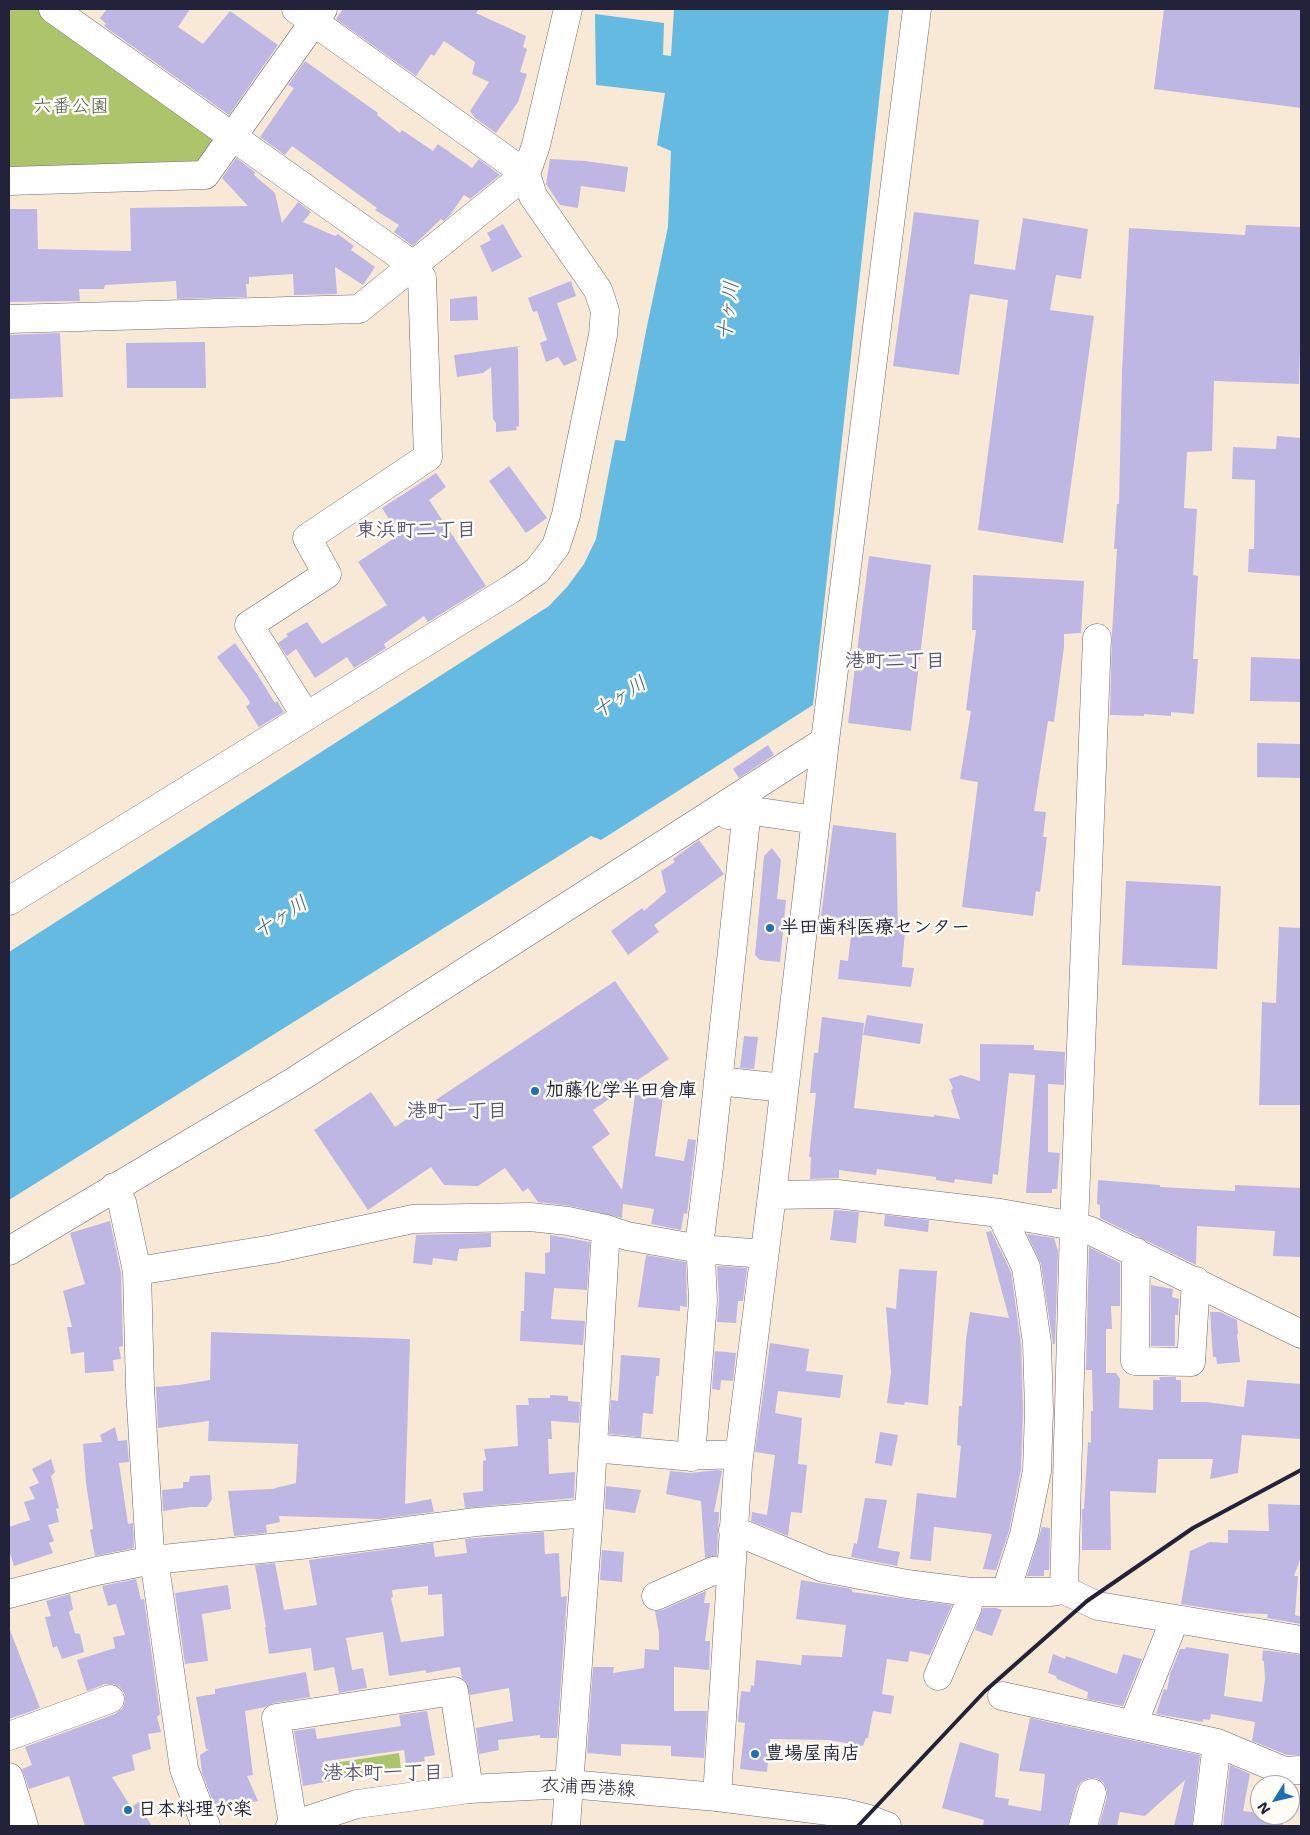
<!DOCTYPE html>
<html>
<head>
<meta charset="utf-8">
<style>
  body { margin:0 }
  #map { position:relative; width:1310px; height:1835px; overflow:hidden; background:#f8e9d7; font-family:"Shantell Sans",sans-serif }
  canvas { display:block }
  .frame { position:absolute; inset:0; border:10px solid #22223b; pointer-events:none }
  .north { position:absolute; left:1250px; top:1775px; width:50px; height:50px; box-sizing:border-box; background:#fdfcf7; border:1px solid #a5a5ac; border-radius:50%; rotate:234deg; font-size:14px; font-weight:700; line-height:20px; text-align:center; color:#22223b }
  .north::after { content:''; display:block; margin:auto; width:18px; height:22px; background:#1f6fb2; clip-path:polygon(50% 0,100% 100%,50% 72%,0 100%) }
</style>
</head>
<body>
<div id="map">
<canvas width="1310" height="1835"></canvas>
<div class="frame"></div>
<div class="north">N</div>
</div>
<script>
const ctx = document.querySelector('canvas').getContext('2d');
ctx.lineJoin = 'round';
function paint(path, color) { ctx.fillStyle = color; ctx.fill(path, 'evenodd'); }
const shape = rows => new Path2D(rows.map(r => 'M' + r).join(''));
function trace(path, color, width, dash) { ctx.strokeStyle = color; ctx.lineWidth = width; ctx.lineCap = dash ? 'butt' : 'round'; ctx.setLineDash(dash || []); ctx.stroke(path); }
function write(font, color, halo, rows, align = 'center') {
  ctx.font = font + ' "Shantell Sans","Klee One",sans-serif'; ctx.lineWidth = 5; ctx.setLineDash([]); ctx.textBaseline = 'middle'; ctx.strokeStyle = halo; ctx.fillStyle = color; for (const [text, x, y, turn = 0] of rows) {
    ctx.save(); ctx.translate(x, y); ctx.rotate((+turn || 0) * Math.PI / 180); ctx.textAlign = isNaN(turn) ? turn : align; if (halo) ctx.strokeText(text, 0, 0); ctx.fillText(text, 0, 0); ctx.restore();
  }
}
paint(shape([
  [9,9,41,9,215,133,216,143,193,167,9,171],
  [399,1753,401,1769,337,1781,334,1763]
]), '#adc56a');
paint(shape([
  [674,9,889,9,813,705,601,840,591,836,9,1200,9,952,549,606,567,587,584,564,596,539,615,440,625,441,646,331,668,227,671,151,657,145,665,93,596,85,595,14,664,23,663,55,671,56]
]), '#64bae1');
paint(shape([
  [107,9,190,9,178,27,203,44,230,11,278,45,229,115,104,26,106,24,100,18],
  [343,9,479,9,476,13,526,36,523,47,527,49,520,72,527,74,518,102,496,133,475,118,470,111,489,82,472,74,475,62,444,41,434,56,431,54,416,76,336,19],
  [1164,9,1301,9,1301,108,1154,89],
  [305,61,378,113,377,115,400,133,402,130,433,151,438,144,472,168,479,159,500,175,470,199,464,195,450,215,444,221,441,219,413,246,394,232,399,225,375,210,377,208,292,146,285,155,260,137,294,88,288,85],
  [236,158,255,172,254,175,275,193,282,223,298,202,311,212,303,222,335,236,338,234,354,246,351,250,375,267,363,285,335,267,337,294,294,295,293,274,249,277,249,284,246,284,247,297,177,299,176,281,105,285,104,289,79,289,80,301,9,302,9,209,37,209,38,249,131,251,130,208,248,206,222,178],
  [550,159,585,161,628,167,625,192,581,186,578,208,560,205,546,184],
  [914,212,979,220,974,264,1015,270,1023,218,1088,229,1081,279,1056,275,1050,310,1094,316,1063,543,978,530,1008,300,970,294,959,375,893,366],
  [503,224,522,257,492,272,480,246,491,240,487,233],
  [1246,225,1301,227,1301,311,1299,384,1214,381,1212,451,1187,452,1184,508,1197,509,1193,575,1198,576,1193,659,1198,659,1194,714,1171,712,1171,716,1144,714,1144,716,1110,715,1112,634,1117,549,1114,549,1117,504,1119,504,1122,372,1129,228,1245,235],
  [571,281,576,296,557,303,577,360,564,366,558,357,546,362,540,343,547,340,537,311,533,312,528,298],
  [477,296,478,320,450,321,450,299],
  [60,333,63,397,9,399,9,335],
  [205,342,206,388,127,388,126,343],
  [520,346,515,349,518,348,519,426,516,427,517,430,496,432,496,423,493,419,491,367,483,373,457,377,454,355],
  [1277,436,1301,438,1301,576,1248,572,1249,549,1254,549,1255,480,1232,479,1233,447,1276,449],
  [509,466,547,518,526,533,489,481],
  [436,473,446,487,429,500,486,586,428,622,424,616,384,644,386,648,354,668,347,657,315,678,296,649,287,656,278,643,288,636,286,634,307,622,322,644,387,605,358,562,399,535,382,508],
  [869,556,931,565,911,731,848,723],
  [973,575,1084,581,1081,633,1064,634,1064,647,1054,722,1048,721,1034,811,1046,812,1043,837,1047,837,1040,892,1036,891,1033,916,962,907,978,782,960,779,971,711,966,710,976,630,972,630],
  [235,643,257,674,275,703,277,701,284,712,259,727,246,707,250,703,248,699,217,657],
  [1251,657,1301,659,1301,702,1250,701],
  [1257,743,1301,744,1301,778,1257,777],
  [768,745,774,755,739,778,733,769],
  [833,825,896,833,898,930,905,930,902,967,914,968,911,987,838,979,840,960,848,961,853,919,821,916],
  [699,840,724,874,654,925,659,932,628,955,611,931,642,908,644,911,666,892,661,871,675,862,673,859],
  [772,848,781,860,777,899,786,900,780,962,760,960,755,955,764,856],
  [1126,881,1221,886,1217,969,1122,965],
  [1279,927,1301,928,1301,1105,1259,1105,1262,1002,1276,1003],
  [615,981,669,1059,593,1110,610,1134,592,1147,622,1190,635,1095,663,1098,655,1156,684,1161,688,1139,696,1140,687,1214,684,1213,681,1230,651,1224,654,1209,623,1204,622,1218,571,1206,538,1202,528,1188,523,1192,505,1168,478,1186,444,1185,431,1167,368,1210,314,1130,371,1092,395,1127],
  [867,1015,923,1024,920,1044,863,1035],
  [822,1017,864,1023,854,1108,934,1117,934,1115,960,1119,951,1091,953,1088,949,1079,961,1075,980,1081,980,1044,1034,1045,1034,1050,1065,1052,1064,1085,1048,1084,1048,1152,1060,1153,1057,1189,1052,1189,1052,1193,1026,1193,1035,1075,1009,1073,998,1175,993,1174,992,1184,955,1179,954,1183,936,1180,936,1177,877,1169,876,1175,839,1170,839,1178,810,1179,811,1157,809,1157,816,1093,810,1093,814,1053,818,1053],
  [744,1036,758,1037,754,1069,740,1068],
  [1098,1180,1160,1185,1160,1187,1235,1191,1235,1185,1301,1188,1300,1257,1273,1256,1275,1231,1197,1226,1196,1265,1100,1218,1100,1205,1097,1204],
  [834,1210,859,1212,856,1243,830,1240],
  [885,1215,929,1220,928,1232,884,1226],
  [110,1221,121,1273,123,1346,119,1347,121,1359,113,1360,114,1371,85,1373,84,1352,71,1354,67,1327,72,1327,63,1291,85,1284,70,1233],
  [991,1231,1011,1272,1021,1344,1023,1410,1021,1469,1009,1531,996,1570,983,1569,992,1534,934,1527,931,1561,910,1559,917,1493,956,1498,961,1446,957,1445,959,1406,962,1406,966,1340,970,1312,1009,1318,986,1232],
  [491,1233,491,1247,459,1249,457,1261,433,1258,432,1265,413,1263,416,1235],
  [1027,1234,1054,1238,1058,1251,1055,1344,1053,1344,1041,1264],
  [550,1235,590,1242,587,1290,554,1288,551,1319,585,1321,583,1345,520,1341,521,1311,524,1311,525,1272,545,1274,545,1253,550,1252],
  [1089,1247,1120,1263,1120,1306,1111,1306,1112,1329,1106,1329,1106,1373,1116,1373,1120,1379,1119,1408,1153,1410,1153,1380,1160,1380,1159,1377,1176,1377,1176,1380,1181,1380,1181,1402,1206,1402,1244,1407,1247,1380,1301,1384,1301,1439,1242,1435,1238,1473,1210,1479,1213,1459,1158,1459,1156,1493,1110,1491,1111,1550,1082,1550,1082,1509,1084,1509,1088,1442,1091,1443,1091,1411,1093,1411,1092,1370,1086,1370],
  [646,1255,686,1262,687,1307,680,1306,680,1311,638,1307],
  [717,1266,747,1268,743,1301,738,1301,736,1323,717,1322,719,1300],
  [899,1269,937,1271,928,1405,905,1402,904,1405,887,1403,891,1373,886,1307,896,1309],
  [1151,1285,1173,1289,1172,1297,1179,1299,1178,1315,1175,1315,1175,1346,1151,1346],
  [1210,1312,1220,1312,1237,1320,1238,1334,1237,1334,1240,1362,1217,1364,1216,1357,1213,1357],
  [211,1332,410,1339,405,1504,431,1499,434,1512,379,1519,279,1516,280,1522,266,1525,267,1533,234,1536,228,1491,272,1489,296,1483,298,1444,208,1441,209,1421,158,1428,156,1387,179,1385,210,1380],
  [770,1343,809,1349,806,1371,843,1375,840,1398,778,1391,775,1413,802,1418,798,1464,807,1465,802,1513,791,1512,788,1536,751,1521,752,1512,767,1515,775,1455,755,1452],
  [715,1351,736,1353,733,1381,721,1380,720,1390,712,1389],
  [621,1355,660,1358,659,1376,656,1376,653,1414,643,1413,641,1437,609,1434,611,1400,618,1401],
  [550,1395,568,1396,568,1401,580,1402,579,1423,551,1421,552,1439,548,1439,549,1474,575,1472,574,1498,465,1508,463,1493,483,1491,483,1461,486,1460,484,1449,518,1446,516,1405,529,1405,528,1398,550,1398],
  [115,1427,118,1441,127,1440,129,1462,119,1463,128,1524,133,1523,134,1548,95,1556,90,1530,93,1529,86,1483,83,1444,102,1442,100,1435],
  [880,1432,898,1435,892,1466,875,1463],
  [51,1459,55,1472,51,1476,59,1508,56,1509,59,1522,48,1525,54,1541,49,1543,53,1553,14,1566,9,1550,9,1527,30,1520,24,1502,35,1499,29,1487,39,1483,32,1469],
  [717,1470,722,1471,714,1512,719,1512,717,1556,705,1558,701,1501,666,1494,670,1471,690,1473],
  [210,1475,212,1499,207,1507,191,1507,163,1511,162,1490,183,1488,183,1482,189,1482,190,1476],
  [606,1486,641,1490,635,1513,605,1509],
  [865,1498,887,1500,878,1548,900,1552,897,1566,851,1557,854,1543,857,1544],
  [1268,1504,1300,1505,1301,1557,1294,1576,1298,1576,1295,1615,1301,1617,1301,1624,1267,1618,1268,1614,1237,1613,1181,1604,1190,1551,1210,1542,1228,1543,1228,1530,1269,1531],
  [1042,1527,1050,1528,1049,1570,1044,1570,1044,1576,1027,1576],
  [544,1532,545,1554,559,1553,561,1597,567,1596,557,1738,540,1738,540,1735,498,1740,499,1750,479,1754,476,1728,513,1721,509,1688,470,1695,466,1682,462,1678,460,1667,426,1673,426,1670,389,1676,383,1632,346,1638,352,1670,363,1668,367,1688,339,1693,334,1667,314,1671,311,1648,269,1654,265,1627,266,1627,255,1565,275,1563,284,1610,317,1605,309,1560,433,1543,435,1557,467,1553,465,1539],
  [428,1586,428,1595,442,1594,444,1636,401,1642,391,1598,393,1597,392,1590],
  [602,1550,624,1552,622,1582,600,1580],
  [136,1579,141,1600,144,1599,160,1714,157,1717,161,1732,148,1734,151,1749,132,1755,135,1770,112,1777,131,1807,142,1800,151,1813,146,1817,152,1826,85,1826,69,1776,29,1789,22,1769,32,1765,25,1747,115,1714,122,1709,125,1702,125,1694,120,1687,113,1684,105,1684,87,1691,77,1660,115,1648,113,1637,125,1635,116,1604,108,1606,102,1586],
  [801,1580,852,1589,852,1592,952,1605,930,1655,910,1651,908,1662,887,1659,882,1694,894,1696,891,1714,873,1711,868,1738,866,1738,863,1746,829,1740,770,1739,767,1772,740,1769,745,1723,738,1722,741,1691,750,1692,751,1685,754,1686,756,1660,801,1665,802,1655,842,1657,846,1625,796,1619],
  [228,1585,231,1609,202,1614,208,1661,185,1664,175,1593],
  [706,1591,704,1603,710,1603,705,1641,710,1641,709,1670,674,1667,674,1711,707,1711,704,1758,671,1756,671,1746,621,1744,621,1756,587,1753,593,1667,614,1667,613,1673,644,1668,645,1649,659,1650,659,1633,655,1611,662,1610],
  [70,1594,73,1609,69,1612,75,1633,80,1634,84,1652,62,1659,57,1646,53,1648,45,1617,51,1616,46,1601],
  [983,1608,996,1608,1002,1610,992,1636,975,1630],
  [9,1630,10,1630,40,1708,9,1719],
  [1186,1647,1229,1654,1224,1696,1262,1702,1265,1679,1264,1662,1262,1660,1263,1650,1301,1655,1301,1755,1287,1755,1252,1741,1255,1722,1211,1714,1210,1720,1203,1719,1203,1722,1156,1714,1164,1689,1167,1690,1170,1674,1180,1649,1185,1649],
  [1053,1654,1065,1659,1066,1656,1117,1674,1123,1654,1142,1659,1123,1706,1087,1699,1088,1692,1057,1679,1056,1676,1048,1673],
  [306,1672,310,1697,274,1703,265,1707,245,1711,253,1775,247,1776,258,1801,235,1805,235,1801,214,1804,202,1773,200,1755,209,1749,206,1749,196,1697,215,1694,215,1689],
  [427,1711,435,1755,424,1757,425,1761,406,1764,404,1750,327,1761,331,1781,303,1786,294,1731,315,1728,317,1739,401,1726,399,1715],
  [1030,1718,1200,1755,1192,1826,1174,1826,1185,1780,1145,1816,1120,1812,1117,1826,1099,1826,1107,1797,1107,1790,1103,1782,1096,1778,1089,1778,1081,1782,1077,1788,1068,1826,983,1826,984,1820,942,1808,960,1742,999,1754,995,1797,1009,1799,1008,1805,1041,1811,1045,1774,1019,1771],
  [1230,1765,1250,1774,1243,1811,1260,1813,1260,1815,1283,1816,1283,1826,1223,1826]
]), '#beb7e3');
const minor = shape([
  [53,9,413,265,422,278,428,457,307,538,327,574,249,625,306,716],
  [9,181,205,175,323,9],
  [9,319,359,309,526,174,536,145,568,9],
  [728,815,746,810,816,820],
  [9,901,511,589,537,571,556,546,566,515,603,335,605,311,598,290,533,196,526,174,296,9],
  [718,1081,784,1088],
  [114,1187,122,1202,137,1271,140,1388,150,1553,155,1566,184,1769,206,1826],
  [772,1195,837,1194,1000,1213,1074,1226,1091,1231,1301,1334],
  [1000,1213,1026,1267,1037,1343,1039,1410,1037,1471,1024,1535,1006,1591],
  [9,1251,293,1082,825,741],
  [1136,1252,1135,1361,1191,1362,1196,1281],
  [137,1271,273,1249,413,1219,530,1217,568,1221,606,1229,627,1236,700,1249,764,1254],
  [593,1448,682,1456,739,1454],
  [691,1457,703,1301,700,1238,710,1158,749,791],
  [733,1530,824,1568,907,1584,971,1592,1051,1592,1064,1590,1098,1606,1301,1640],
  [1064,1590,1074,1226,1097,638],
  [9,1594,97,1571,153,1560,300,1545,476,1522,589,1513],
  [656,1596,713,1571,731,1573],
  [938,1676,967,1609,971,1592],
  [1002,1696,1217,1743,1284,1771,1301,1770],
  [1133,1724,1175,1619],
  [9,1736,110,1699],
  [9,1777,24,1826],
  [717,1797,738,1465,772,1195,825,741,917,9],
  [293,1825,276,1718,454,1691,469,1789],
  [566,1826,589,1513,606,1229],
  [1083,1826,1092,1793],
  [1207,1826,1217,1743]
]);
const major = shape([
  [290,1826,357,1804,469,1789,569,1784,717,1797,845,1813,866,1818,887,1826]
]);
trace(minor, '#6d6872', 29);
trace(major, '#6d6872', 29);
trace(minor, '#fff', 28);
trace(major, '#fff', 28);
trace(shape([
  [858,1826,985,1691,1087,1601,1193,1528,1301,1470]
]), '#22223b', 4);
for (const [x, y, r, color] of [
  [770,928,5,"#1f6fb2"],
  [535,1091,5,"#1f6fb2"],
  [755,1754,5,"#1f6fb2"],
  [128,1810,5,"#1f6fb2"]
]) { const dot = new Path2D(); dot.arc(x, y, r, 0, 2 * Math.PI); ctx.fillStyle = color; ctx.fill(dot); trace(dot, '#fdfcf7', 2); }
write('19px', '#535b4b', '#fdfcf7', [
  ["六番公園",71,107]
]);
write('bold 19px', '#22223b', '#fdfcf7', [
  ["半田歯科医療センター",780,928],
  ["加藤化学半田倉庫",545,1091],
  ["豊場屋南店",765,1754],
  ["日本料理が楽",138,1810]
], 'left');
write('19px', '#22223b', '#fdfcf7', [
  ["衣浦西港線",588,1788,3]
]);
write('italic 20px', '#3c5f7d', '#fdfcf7', [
  ["十ヶ川",729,311,-83],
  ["十ヶ川",620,698,-33],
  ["十ヶ川",281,918,-33]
]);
write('bold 20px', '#595676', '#fdfcf7', [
  ["東浜町二丁目",416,531],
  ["港町二丁目",895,662],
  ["港町一丁目",457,1112],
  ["港本町一丁目",383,1774]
]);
</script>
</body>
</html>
